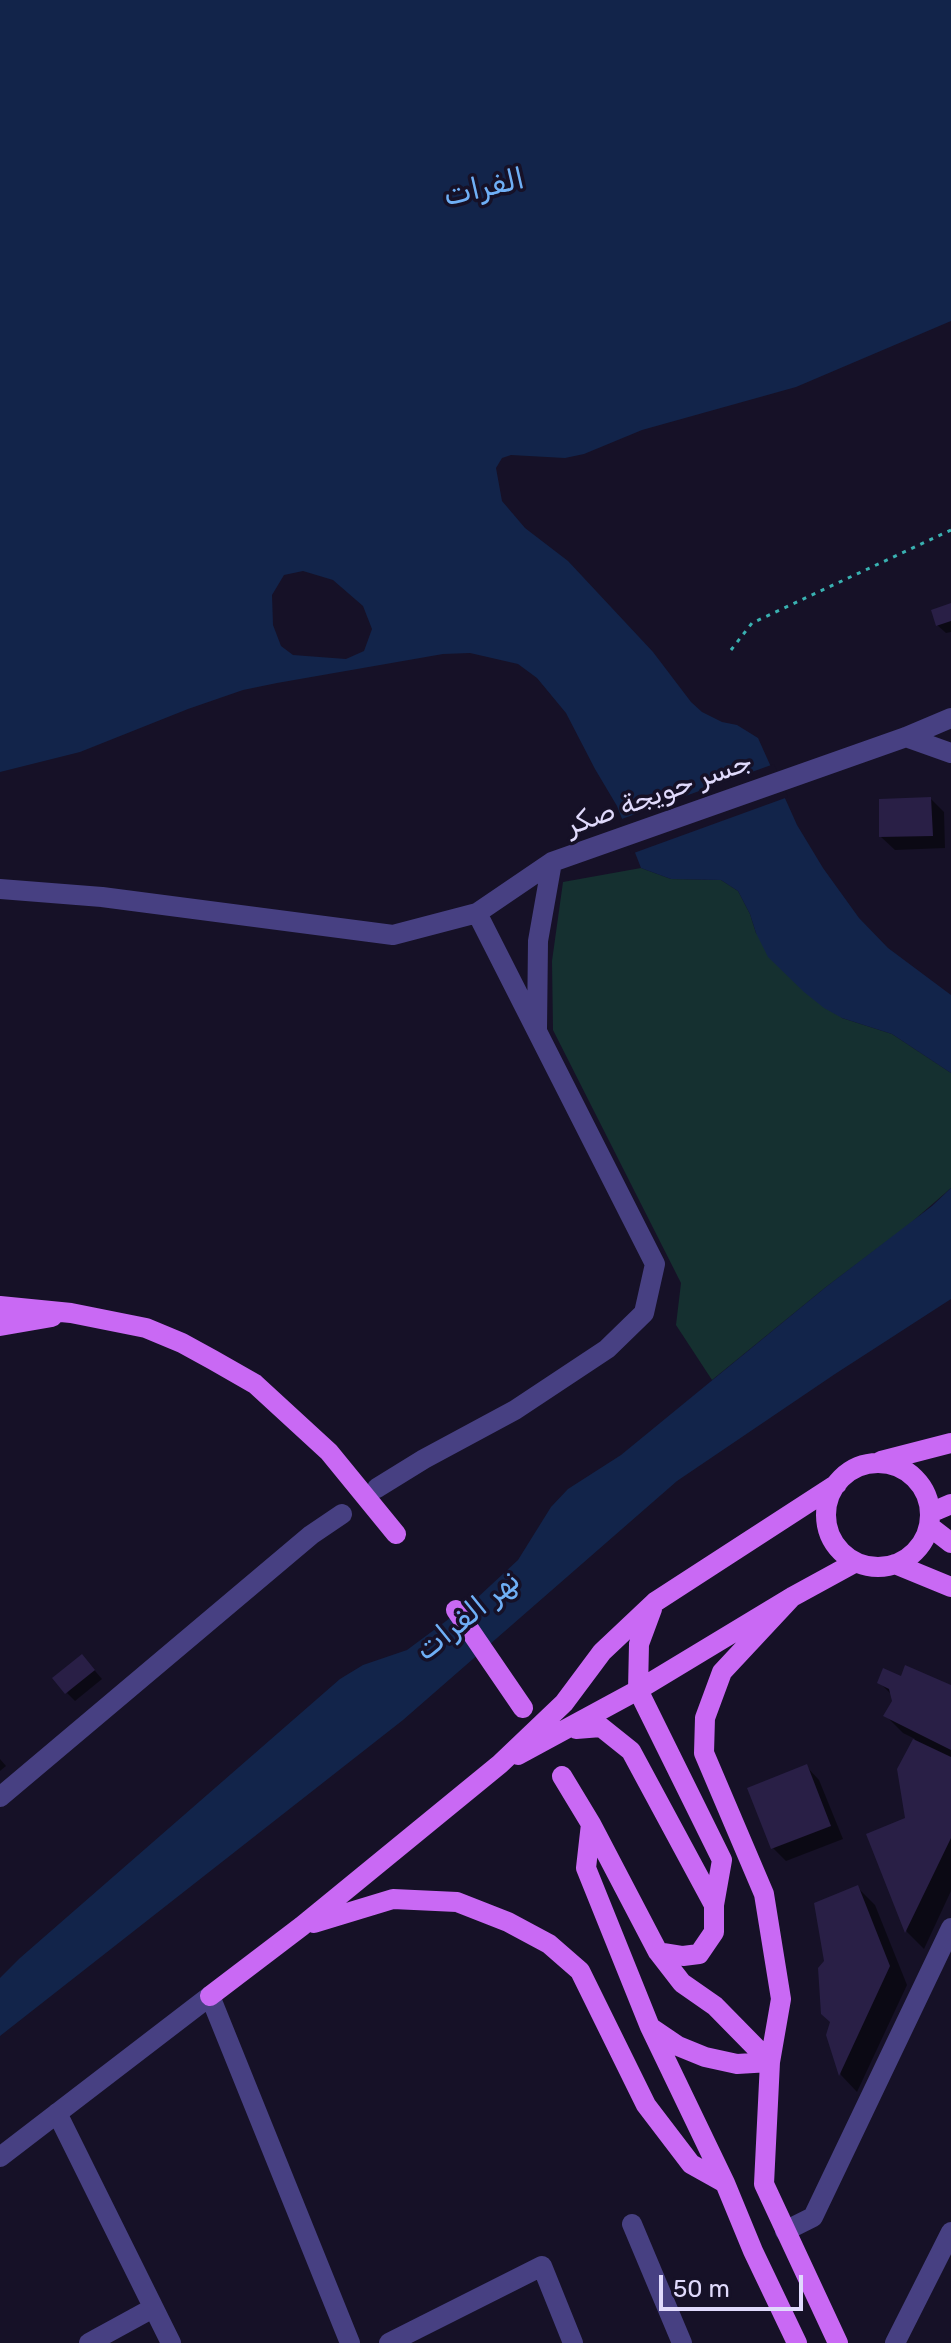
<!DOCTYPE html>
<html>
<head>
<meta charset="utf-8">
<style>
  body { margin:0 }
  #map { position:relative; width:951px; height:2343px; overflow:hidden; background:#161127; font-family:Rubik,sans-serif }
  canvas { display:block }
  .scale { position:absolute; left:659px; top:2275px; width:144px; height:36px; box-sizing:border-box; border:4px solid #e0dafc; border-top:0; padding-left:10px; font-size:24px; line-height:28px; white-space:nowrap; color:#e0dafc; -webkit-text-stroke:6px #161127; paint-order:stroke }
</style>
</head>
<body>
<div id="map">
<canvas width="951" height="2343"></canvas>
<div class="scale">50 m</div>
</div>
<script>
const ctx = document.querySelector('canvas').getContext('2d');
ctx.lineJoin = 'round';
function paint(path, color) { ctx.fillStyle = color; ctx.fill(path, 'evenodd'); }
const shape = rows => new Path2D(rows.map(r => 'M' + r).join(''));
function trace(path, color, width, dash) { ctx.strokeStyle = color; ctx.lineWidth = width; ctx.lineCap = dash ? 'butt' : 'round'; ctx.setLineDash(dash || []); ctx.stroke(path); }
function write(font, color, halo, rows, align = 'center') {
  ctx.font = font + ' Rubik,"Noto Naskh Arabic",sans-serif'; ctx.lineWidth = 7; ctx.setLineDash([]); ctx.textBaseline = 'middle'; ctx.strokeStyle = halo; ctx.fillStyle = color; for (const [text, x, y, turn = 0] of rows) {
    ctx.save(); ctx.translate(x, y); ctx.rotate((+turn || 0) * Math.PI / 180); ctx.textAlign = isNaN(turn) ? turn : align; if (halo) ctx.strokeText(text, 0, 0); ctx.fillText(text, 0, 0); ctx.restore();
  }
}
paint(shape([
  [641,868,671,879,721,880,738,891,750,914,756,933,842,1018,892,1034,951,1073,951,1188,906,1227,826,1287,712,1380,676,1325,681,1283,553,1030,552,961,563,882]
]), '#153030');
paint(shape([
  [0,0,951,0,951,321,796,387,642,430,584,454,565,458,511,455,502,458,496,468,502,501,525,528,568,561,653,652,691,702,702,712,722,722,737,725,758,738,797,825,823,868,859,918,888,948,951,995,951,1073,892,1034,842,1018,824,1008,804,992,768,957,756,933,750,914,738,891,721,880,671,879,641,868,617,806,595,769,566,713,537,678,518,664,470,653,443,654,277,683,243,690,188,709,80,752,0,772],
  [303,571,333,580,363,606,372,629,364,651,346,659,293,655,281,646,273,625,272,595,284,575],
  [951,1188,951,1299,835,1374,677,1481,403,1720,0,2036,0,1978,20,1958,340,1679,363,1665,407,1650,477,1598,518,1560,551,1507,568,1489,621,1455,826,1287,932,1206]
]), '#12244a');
paint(shape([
  [774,764,788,797,631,854,619,820]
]), '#161127');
paint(shape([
  [951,606,951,632,946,633,937,625],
  [931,799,944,812,945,848,895,850,881,837],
  [90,1665,102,1679,75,1701,67,1693],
  [902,1678,951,1687,951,1891,924,1949,907,1932,868,1835,908,1819,899,1769,915,1739,903,1733,886,1716,894,1702,893,1696,880,1683],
  [0,1759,6,1766,0,1771],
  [806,1766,819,1780,843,1839,786,1861,773,1848],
  [857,1887,875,1905,907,1985,857,2092,841,2075,828,2035,832,2022,827,1961]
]), '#0007');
paint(shape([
  [951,603,951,621,936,626,931,610],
  [931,797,933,836,879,837,879,799],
  [82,1654,95,1670,65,1694,52,1678],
  [905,1665,951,1685,951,1750,883,1716,892,1701,889,1689,877,1683,883,1668,901,1676],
  [913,1739,951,1757,951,1838,905,1933,866,1834,905,1818,897,1769],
  [807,1764,831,1826,771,1849,747,1788],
  [858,1885,890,1966,839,2076,826,2035,830,2022,821,2014,818,1968,824,1961,814,1903]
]), '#291f46');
trace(shape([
  [731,650,752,623,951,530]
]), '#39b1b1', 3, [4, 6]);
trace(shape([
  [906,737,951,753],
  [0,889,102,897,393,935,477,913,655,1264,644,1313,607,1349,515,1410,424,1459,377,1488],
  [477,913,552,862,906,737,951,718],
  [537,1029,538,941,552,862],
  [0,1797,311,1535,342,1514],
  [57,2113,171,2343],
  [0,2157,210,1996,350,2343],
  [632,2224,682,2343],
  [785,2231,813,2217,951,1928],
  [89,2343,153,2308],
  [389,2343,542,2266,573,2343],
  [895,2343,951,2232]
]), '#474082', 20);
trace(shape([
  [0,1306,71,1313,146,1328,182,1343,213,1360,255,1384,329,1452,396,1534],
  [0,1326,52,1317],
  [881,1461,951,1443],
  '826 1515a52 52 0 1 1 104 0a52 52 0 1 1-104 0Z',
  [930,1513,951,1504],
  [929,1526,951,1543],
  [895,1564,951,1587],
  [652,1609,639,1644,638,1690,722,1860,714,1905,714,1932,699,1954,683,1956,658,1952],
  [456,1610,523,1708],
  [576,1729,601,1727,631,1751,714,1905],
  [518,1755,638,1690,792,1597,856,1562],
  [562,1776,591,1824,658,1952,682,1983,715,2006,770,2062,764,2184,838,2343],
  [591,1824,586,1868,650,2027,725,2183,753,2251,797,2343],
  [314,1923,393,1899,457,1902,508,1922,549,1944,580,1971,646,2105,691,2164,725,2183],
  [210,1996,302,1926,500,1764,564,1703,602,1652,655,1602,837,1484],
  [650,2027,678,2046,705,2057,737,2064,770,2062,781,1999,764,1894,704,1753,705,1718,722,1672,792,1597]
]), '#c969f4', 20);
write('28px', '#e0dafc', '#161127', [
  ["جسر حويجة صكر",659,794,-20]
]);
write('italic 30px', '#6faff5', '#161127', [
  ["الفرات",484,188,-13],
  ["نهر الفرات",468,1616,-39]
]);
</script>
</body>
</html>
